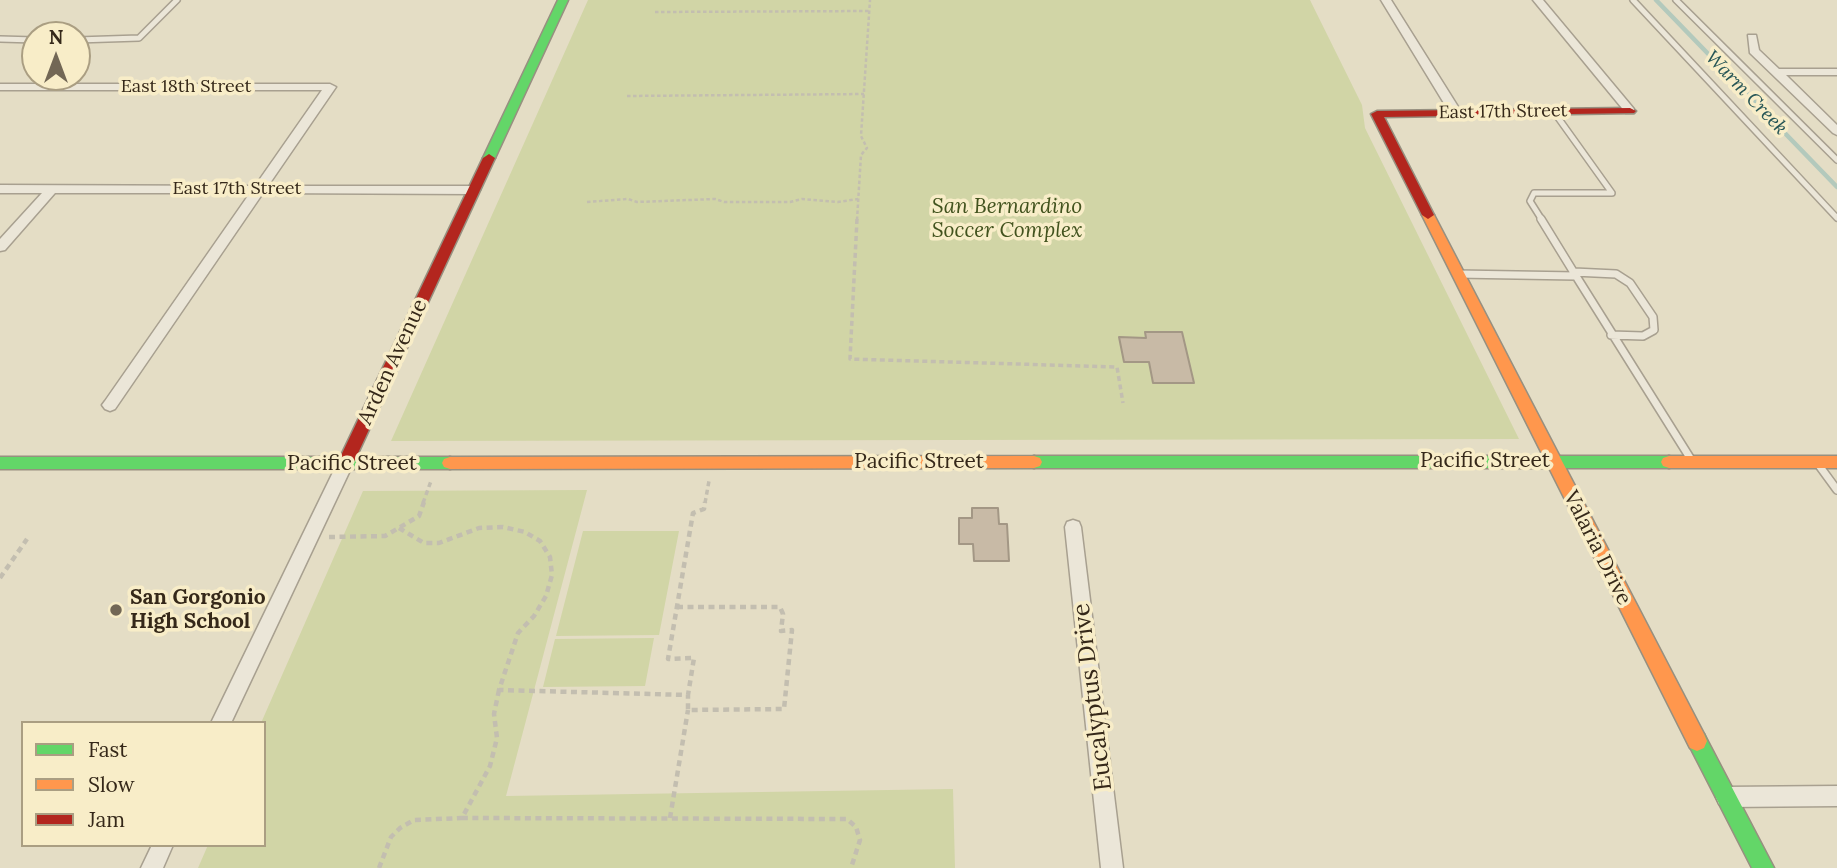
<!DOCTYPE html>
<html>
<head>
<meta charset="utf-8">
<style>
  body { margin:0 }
  #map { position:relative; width:1837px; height:868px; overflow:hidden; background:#e4ddc5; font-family:Lora,serif }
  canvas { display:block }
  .legend { position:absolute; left:21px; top:721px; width:245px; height:126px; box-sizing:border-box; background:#f8edc8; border:2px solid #aa9e82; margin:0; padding:9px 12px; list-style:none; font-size:21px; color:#352819 }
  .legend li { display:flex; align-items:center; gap:14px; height:35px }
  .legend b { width:35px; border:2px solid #aa9e82 }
  .north { position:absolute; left:21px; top:21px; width:70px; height:70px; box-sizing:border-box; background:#f8edc8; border:2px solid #aa9e82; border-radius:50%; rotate:0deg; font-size:19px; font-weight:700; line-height:28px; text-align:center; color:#352819 }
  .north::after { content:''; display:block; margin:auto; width:24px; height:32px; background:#726755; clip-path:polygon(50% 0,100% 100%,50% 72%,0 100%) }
</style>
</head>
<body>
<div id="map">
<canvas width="1837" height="868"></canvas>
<ul class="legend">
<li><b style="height:9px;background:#63d668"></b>Fast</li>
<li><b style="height:9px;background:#ff974d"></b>Slow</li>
<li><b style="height:9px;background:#b3261e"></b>Jam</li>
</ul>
<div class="north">N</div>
</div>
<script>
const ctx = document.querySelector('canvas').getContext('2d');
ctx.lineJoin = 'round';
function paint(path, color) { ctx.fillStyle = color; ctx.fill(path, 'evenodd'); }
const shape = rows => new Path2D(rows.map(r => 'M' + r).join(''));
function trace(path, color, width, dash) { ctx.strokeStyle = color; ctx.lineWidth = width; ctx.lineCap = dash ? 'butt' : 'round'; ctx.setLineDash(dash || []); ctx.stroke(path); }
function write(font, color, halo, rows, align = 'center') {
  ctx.font = font + ' Lora,serif'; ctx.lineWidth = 7; ctx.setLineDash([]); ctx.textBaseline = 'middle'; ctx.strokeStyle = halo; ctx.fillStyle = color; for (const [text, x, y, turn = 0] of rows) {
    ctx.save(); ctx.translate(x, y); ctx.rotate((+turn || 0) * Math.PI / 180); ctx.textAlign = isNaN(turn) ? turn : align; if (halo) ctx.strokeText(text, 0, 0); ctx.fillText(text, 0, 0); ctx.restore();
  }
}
paint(shape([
  [588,0,1310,0,1362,105,1365,128,1519,439,391,441],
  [587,490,506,796,953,789,955,868,198,868,208,845,264,845,264,723,261,723,363,491],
  [583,531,679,531,659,635,556,636],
  [654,638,645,686,543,687,555,639]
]), '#d1d5a6');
trace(shape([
  [1656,0,1837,187]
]), '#b3c9bc', 4.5);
const building = shape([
  [1145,332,1182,332,1194,383,1153,383,1149,362,1124,362,1119,337,1146,338,1145,332],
  [972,508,998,508,999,524,1007,524,1009,561,974,561,973,544,959,544,959,518,972,518,972,508]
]);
paint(building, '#c8baa6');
trace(building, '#a39785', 2);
const laneFar1 = shape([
  [1633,0,1837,218],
  [1676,0,1837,160],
  [0,39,35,40],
  [77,40,139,38,177,0],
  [1542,220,1530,201,1534,193,1612,193,1554,112]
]);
const lane = shape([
  [1541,219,1576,276],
  [1574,272,1616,274,1630,283,1653,317,1654,330,1643,336,1611,335],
  [1457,274,1576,276,1692,461],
  [1818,464,1837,490]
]);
const street = shape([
  [1381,0,1391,0,1462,113,1460,115,1450,113,1381,0],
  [1533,0,1543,0,1634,109,1634,113,1626,113,1533,0],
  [1748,35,1756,35,1759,50,1779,69,1837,69,1837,75,1786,75,1837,125,1837,135,1833,133,1750,53,1748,35],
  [0,84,330,84,336,87,268,186,474,186,480,190,474,194,263,193,115,409,110,411,105,409,102,405,105,401,250,193,55,193,5,250,0,251,0,239,42,193,0,193,0,185,255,186,322,90,0,90,0,84],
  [345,458,351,460,353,464,231,723,211,723,337,464,339,460,345,458],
  [1073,520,1079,522,1081,527,1123,868,1101,868,1065,527,1067,522,1073,520],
  [1837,786,1837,806,1726,807,1719,804,1716,797,1719,790,1726,787,1837,786],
  [152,845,173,845,163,868,141,868,152,845]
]);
const fast = shape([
  [558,0,568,0,495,158,489,162,485,161,483,158,558,0],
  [1034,456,1669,456,1675,458,1677,462,1675,466,1669,468,1034,468,1028,466,1026,462,1028,458,1034,456],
  [0,457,450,457,456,459,458,463,456,467,450,469,0,469,0,457],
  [1697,731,1704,734,1774,868,1752,868,1687,741,1690,734,1697,731]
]);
const slow = shape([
  [1428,211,1434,215,1704,734,1707,741,1704,748,1697,751,1690,748,1422,215,1428,211],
  [1034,456,1040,458,1042,462,1040,466,1034,468,450,469,444,467,442,463,444,459,450,457,1034,456],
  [1669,456,1837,456,1837,468,1669,468,1663,466,1661,462,1663,458,1669,456]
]);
const jam = shape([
  [1630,108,1636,111,1634,113,1384,117,1434,215,1428,219,1422,215,1371,114,1377,111,1630,108],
  [489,154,495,158,353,464,351,468,339,468,337,464,483,158,489,154]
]);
trace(laneFar1, '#a8a090', 8);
trace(lane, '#a8a090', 10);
trace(street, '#a8a090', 3);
trace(fast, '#979080', 3);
trace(slow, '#979080', 3);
trace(jam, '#979080', 3);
trace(shape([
  [655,12,869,11],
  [627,96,864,94],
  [587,202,628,199,637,202,715,199,724,202,790,202,802,199,838,202,858,199],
  [857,220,861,155,867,148,861,136,870,0]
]), '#c3beb0', 2.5, [3.5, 2.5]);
trace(shape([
  [857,219,850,359,1117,367,1123,403],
  [423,503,431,481],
  [705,503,709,481]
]), '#c3beb0', 3.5, [5, 3.5]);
trace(shape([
  [399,528,424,543,439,543,479,528,503,527,525,532,540,541,550,557,552,575,546,596,534,616,518,633,499,690,688,695,694,658,668,659,693,513,704,509,705,502],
  [329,537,385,536,419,516,424,502],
  [0,578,27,539],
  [677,607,780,607,783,614,781,631,792,630,784,709,688,710,688,695],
  [499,690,494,714,497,738,490,766,462,818,847,819,856,827,860,840,851,868],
  [670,818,688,710],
  [379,868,391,837,400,828,414,820,462,818]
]), '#c3beb0', 4.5, [6, 4.5]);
trace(laneFar1, '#ebe6d8', 5);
trace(lane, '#ebe6d8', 7);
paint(street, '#ebe6d8');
paint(fast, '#63d668');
paint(slow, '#ff974d');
paint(jam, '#b3261e');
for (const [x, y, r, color] of [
  [116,610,7,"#726755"]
]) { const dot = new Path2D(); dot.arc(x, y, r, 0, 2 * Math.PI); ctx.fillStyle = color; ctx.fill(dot); trace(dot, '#f8edc8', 2.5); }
write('18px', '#352819', '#f8edc8', [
  ["East 18th Street",186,87],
  ["East 17th Street",1503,112,-1],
  ["East 17th Street",237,189]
]);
write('italic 19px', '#275656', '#f8edc8', [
  ["Warm Creek",1746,93,46]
]);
write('italic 21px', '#42531e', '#f8edc8', [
  ["San Bernardino",1007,207],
  ["Soccer Complex",1007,231]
]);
write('21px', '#352819', '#f8edc8', [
  ["Arden Avenue",393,362,-65],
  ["Pacific Street",1485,461],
  ["Pacific Street",919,462],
  ["Pacific Street",352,464],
  ["Valaria Drive",1597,548,63]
]);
write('bold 21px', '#352819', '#f8edc8', [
  ["San Gorgonio",130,598],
  ["High School",130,622]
], 'left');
write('24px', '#352819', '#f8edc8', [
  ["Eucalyptus Drive",1093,697,-97]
]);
</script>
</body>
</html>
